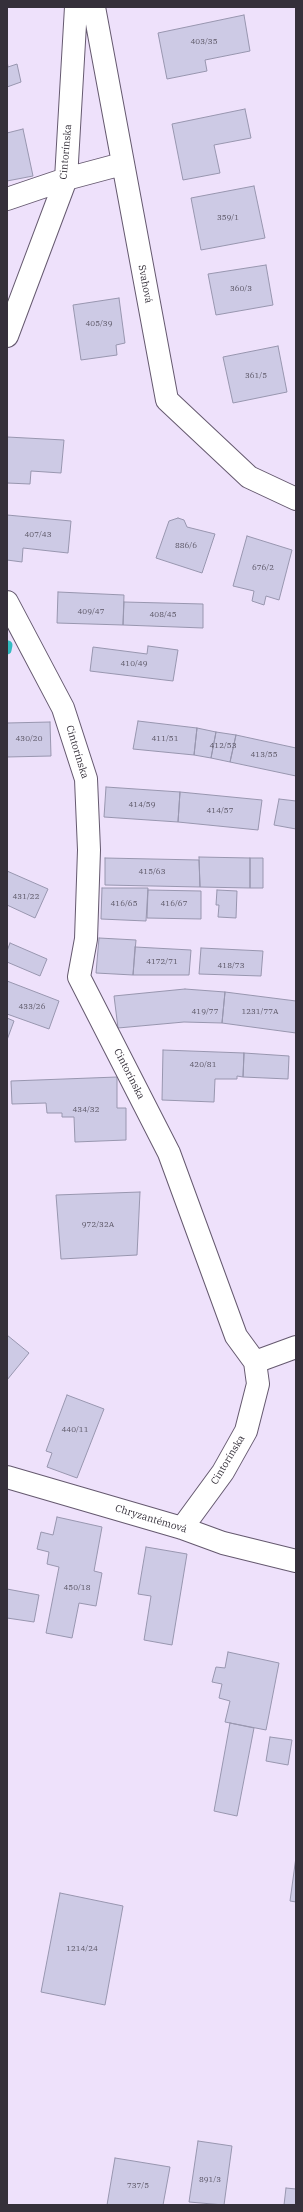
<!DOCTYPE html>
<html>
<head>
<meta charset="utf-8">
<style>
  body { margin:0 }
  #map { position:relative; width:303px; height:2212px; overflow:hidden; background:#eee1fb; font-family:"IBM Plex Serif",serif }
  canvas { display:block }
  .frame { position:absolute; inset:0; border:8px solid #35303a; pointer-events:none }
</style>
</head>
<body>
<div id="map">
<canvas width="303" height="2212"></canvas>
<div class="frame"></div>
</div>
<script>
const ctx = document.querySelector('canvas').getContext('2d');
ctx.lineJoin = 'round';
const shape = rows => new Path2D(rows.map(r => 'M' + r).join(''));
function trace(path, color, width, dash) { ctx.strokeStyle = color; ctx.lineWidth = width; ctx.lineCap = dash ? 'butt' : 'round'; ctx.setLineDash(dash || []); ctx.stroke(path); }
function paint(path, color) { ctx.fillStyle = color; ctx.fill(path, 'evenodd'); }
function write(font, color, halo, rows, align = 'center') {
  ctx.font = font + ' "IBM Plex Serif",serif'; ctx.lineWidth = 3; ctx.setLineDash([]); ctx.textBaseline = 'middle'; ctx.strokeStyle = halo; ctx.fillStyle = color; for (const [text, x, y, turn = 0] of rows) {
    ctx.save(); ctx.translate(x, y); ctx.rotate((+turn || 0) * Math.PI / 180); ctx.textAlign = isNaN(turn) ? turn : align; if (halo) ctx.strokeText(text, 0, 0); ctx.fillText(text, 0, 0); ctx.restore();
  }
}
trace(shape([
  [7,650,8,645]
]), '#33bbc1', 9);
const building = shape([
  [244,15,250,51,205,60,207,71,167,79,158,33,244,15],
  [7,60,8,67,17,64,21,82,7,87,7,60],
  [245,109,251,138,214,145,220,173,183,180,172,124,245,109],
  [23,129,33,176,7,181,7,133,23,129],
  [254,186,265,238,201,250,191,198,254,186],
  [266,265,273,305,216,315,208,274,266,265],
  [119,298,125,343,116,345,117,355,81,360,73,305,119,298],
  [278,346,287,392,233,403,223,357,278,346],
  [7,437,64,440,61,473,31,471,30,484,7,483,7,437],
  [7,515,71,521,68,553,23,548,22,562,7,560,7,515],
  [178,518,184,520,187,527,215,534,202,573,156,558,169,521,178,518],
  [247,536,292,550,279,600,266,596,264,605,252,601,254,591,233,586,247,536],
  [58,592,124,595,123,625,57,623,58,592],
  [124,602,203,604,203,628,123,625,124,602],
  [148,646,178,650,173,681,90,671,93,647,147,654,148,646],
  [138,721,197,728,194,755,133,749,138,721],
  [50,722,51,756,7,757,7,723,50,722],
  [197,728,216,732,211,758,194,755,197,728],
  [216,732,236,735,230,762,211,758,216,732],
  [236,735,296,748,296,776,230,762,236,735],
  [106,787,180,792,178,822,104,817,106,787],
  [180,792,262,800,258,830,178,822,180,792],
  [279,799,296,801,296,829,274,825,279,799],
  [199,857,250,858,250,888,200,887,199,857],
  [105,858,199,860,200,887,105,885,105,858],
  [250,858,263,858,263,888,250,888,250,858],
  [7,871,48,889,35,918,7,905,7,871],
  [102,888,148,888,146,921,101,919,102,888],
  [148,890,201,891,201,919,147,918,148,890],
  [217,890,237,891,236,918,218,917,219,905,216,905,217,890],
  [99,938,136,940,133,975,96,973,99,938],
  [10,943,47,959,40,976,7,962,7,951,10,943],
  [135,947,191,950,189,975,133,975,135,947],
  [201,948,263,951,261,976,199,974,201,948],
  [7,981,59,1001,49,1029,7,1014,7,981],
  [185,989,225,992,222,1023,184,1022,118,1028,114,996,185,989],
  [225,992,296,1001,296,1033,222,1023,225,992],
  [7,1018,14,1021,7,1040,7,1018],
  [163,1050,244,1053,243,1077,237,1076,237,1079,215,1079,214,1102,162,1100,163,1050],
  [244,1053,289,1056,288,1079,243,1077,244,1053],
  [117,1077,117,1108,126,1108,126,1140,75,1142,74,1117,62,1117,62,1113,47,1113,46,1103,12,1104,11,1081,117,1077],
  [140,1192,137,1255,61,1259,56,1195,140,1192],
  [7,1335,29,1353,7,1380,7,1335],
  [67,1395,104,1409,77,1478,47,1467,52,1453,46,1451,67,1395],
  [57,1517,102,1527,94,1571,102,1573,96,1606,79,1603,72,1638,46,1633,59,1567,47,1564,49,1552,37,1549,41,1532,53,1535,57,1517],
  [146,1547,187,1554,172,1645,144,1640,151,1596,138,1594,146,1547],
  [7,1589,39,1595,34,1622,7,1618,7,1589],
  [228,1652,279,1663,266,1730,225,1722,230,1701,219,1698,222,1684,212,1682,216,1667,225,1668,228,1652],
  [230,1723,254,1728,237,1816,214,1811,230,1723],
  [270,1737,292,1740,288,1765,266,1761,270,1737],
  [296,1857,296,1902,290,1901,296,1857],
  [60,1893,123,1906,105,2005,41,1992,60,1893],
  [198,2141,232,2146,224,2205,189,2202,198,2141],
  [115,2158,170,2167,163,2205,107,2205,115,2158],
  [286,2188,296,2189,296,2205,284,2205,286,2188]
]);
paint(building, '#cdcae5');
trace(building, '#9896af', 1);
const street = shape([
  [94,7,167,400,249,477,296,499],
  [7,199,66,179,122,164],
  [7,336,66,179,76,7],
  [7,602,63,708,86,779,89,850,86,939,79,977,169,1153,236,1336,255,1362,258,1384,246,1431,223,1472,182,1528],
  [255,1362,296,1347],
  [7,1477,182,1528,223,1543,296,1561]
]);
trace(street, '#65596f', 24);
trace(street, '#fff', 22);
write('8px', '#5b5665', null, [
  ["403/35",204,42],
  ["359/1",228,218],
  ["360/3",241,289],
  ["405/39",99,324],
  ["361/5",256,376],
  ["407/43",38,535],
  ["886/6",186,546],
  ["676/2",263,568],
  ["409/47",91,612],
  ["408/45",163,615],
  ["410/49",134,664],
  ["430/20",29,739],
  ["411/51",165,739],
  ["412/53",223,746],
  ["413/55",264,755],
  ["414/59",142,805],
  ["414/57",220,811],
  ["415/63",152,872],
  ["431/22",26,897],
  ["416/65",124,904],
  ["416/67",174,904],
  ["4172/71",162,962],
  ["418/73",231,966],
  ["433/26",32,1007],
  ["419/77",205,1012],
  ["1231/77A",260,1012],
  ["420/81",203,1065],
  ["434/32",86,1110],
  ["972/32A",98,1225],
  ["440/11",75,1430],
  ["450/18",77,1588],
  ["1214/24",82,1949],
  ["891/3",210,2180],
  ["737/5",138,2186]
]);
write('10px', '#35303a', '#fff', [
  ["Cintorínska",66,152,-85],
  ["Svahová",145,284,79],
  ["Cintorínska",77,752,73],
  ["Cintorínska",129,1074,63],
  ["Cintorínska",228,1460,-59],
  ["Chryzantémová",151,1519,17]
]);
</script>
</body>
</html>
